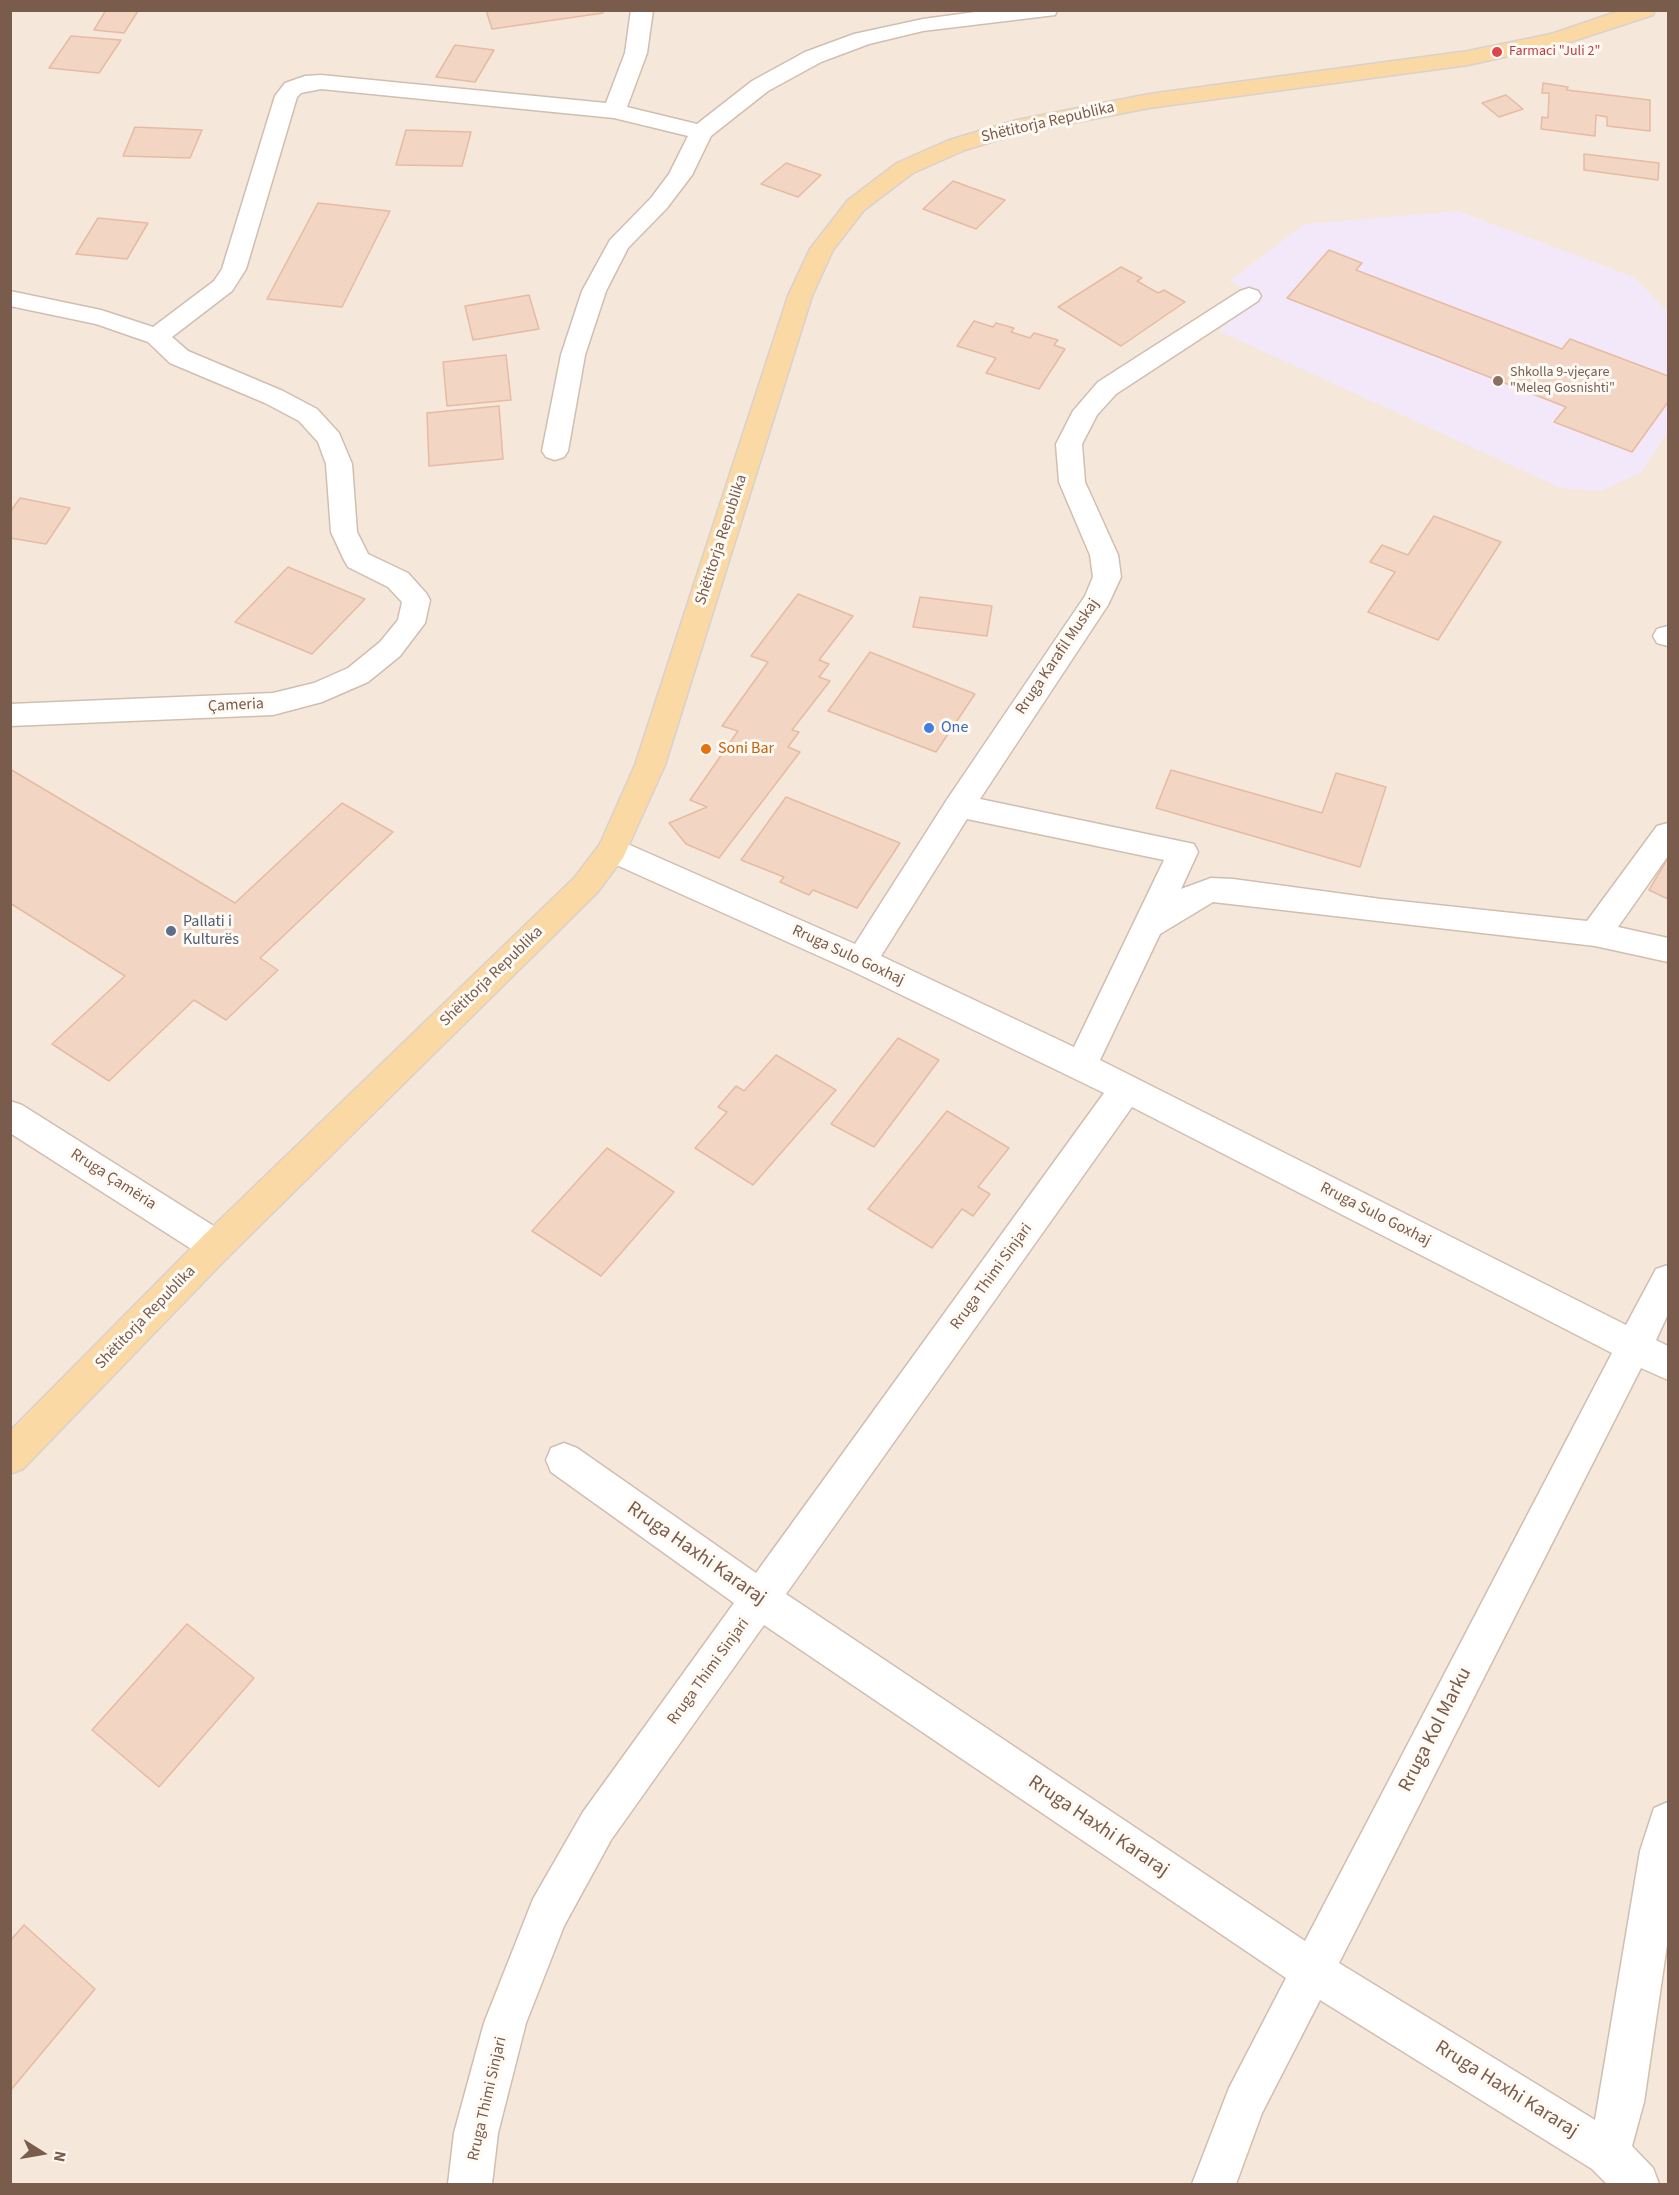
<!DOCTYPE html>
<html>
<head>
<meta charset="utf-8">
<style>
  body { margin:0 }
  #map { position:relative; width:1679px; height:2195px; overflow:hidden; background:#fdf6ec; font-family:"Source Sans 3",sans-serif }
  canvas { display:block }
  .frame { position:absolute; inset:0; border:12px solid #7a5c4d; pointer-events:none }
  .north { position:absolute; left:12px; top:2123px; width:60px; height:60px; -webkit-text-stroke:4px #fffaf3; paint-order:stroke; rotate:101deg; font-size:16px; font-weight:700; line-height:24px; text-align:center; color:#7a5c4d }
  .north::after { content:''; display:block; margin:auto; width:21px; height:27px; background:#7a5c4d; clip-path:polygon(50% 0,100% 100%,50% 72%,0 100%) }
</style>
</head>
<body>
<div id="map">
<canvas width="1679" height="2195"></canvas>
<div class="frame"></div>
<div class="north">N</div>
</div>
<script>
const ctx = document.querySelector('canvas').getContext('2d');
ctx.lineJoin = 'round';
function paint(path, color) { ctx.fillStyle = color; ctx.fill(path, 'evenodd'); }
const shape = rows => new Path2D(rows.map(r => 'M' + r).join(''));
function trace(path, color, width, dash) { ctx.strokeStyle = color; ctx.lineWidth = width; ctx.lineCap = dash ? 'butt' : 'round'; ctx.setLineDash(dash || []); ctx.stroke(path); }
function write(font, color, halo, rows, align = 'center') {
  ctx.font = font + ' "Source Sans 3",sans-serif'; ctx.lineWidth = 6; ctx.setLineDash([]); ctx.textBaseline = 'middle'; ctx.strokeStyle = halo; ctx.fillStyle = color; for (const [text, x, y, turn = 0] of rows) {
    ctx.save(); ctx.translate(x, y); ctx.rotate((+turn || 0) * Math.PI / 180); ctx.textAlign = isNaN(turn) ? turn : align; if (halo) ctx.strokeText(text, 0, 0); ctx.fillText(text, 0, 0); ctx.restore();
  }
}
paint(shape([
  [11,11,1668,11,1668,2184,11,2184]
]), '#f5e8da');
paint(shape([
  [1458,211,1634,277,1668,312,1668,431,1642,472,1600,491,1561,488,1219,331,1260,296,1229,281,1305,224]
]), '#f3e8fa');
const building = shape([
  [106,10,129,10,138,11,124,33,94,30,106,10],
  [486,10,602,10,603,13,492,29,486,10],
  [71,36,121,40,99,73,49,68,71,36],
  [455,45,494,50,475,82,436,77,455,45],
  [1543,83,1568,87,1567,90,1650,100,1650,131,1607,126,1607,117,1596,115,1595,136,1541,129,1542,117,1548,118,1549,93,1542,93,1543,83],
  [1506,95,1523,109,1499,117,1482,103,1506,95],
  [135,127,202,130,190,158,123,156,135,127],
  [406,130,471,132,462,166,396,165,406,130],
  [1584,154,1659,163,1658,180,1584,170,1584,154],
  [786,163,821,175,798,197,761,184,786,163],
  [953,181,1005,200,976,229,923,209,953,181],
  [318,203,390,211,342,307,267,299,318,203],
  [98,218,148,223,127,259,76,254,98,218],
  [1329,250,1362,263,1356,270,1562,349,1570,339,1668,376,1668,402,1632,452,1554,422,1566,407,1287,298,1329,250],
  [1121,267,1142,278,1137,281,1158,293,1164,290,1185,302,1121,346,1058,307,1121,267],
  [529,295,539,329,473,340,465,306,529,295],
  [974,321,993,327,996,323,1014,328,1011,332,1030,338,1034,333,1058,340,1054,345,1065,349,1039,389,986,373,996,358,957,346,974,321],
  [506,355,511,400,447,406,443,362,506,355],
  [499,406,503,459,429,466,427,413,499,406],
  [20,498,70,508,46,544,10,538,10,512,20,498],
  [1434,516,1501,542,1438,640,1368,612,1395,572,1370,562,1382,545,1408,555,1434,516],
  [288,567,365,599,312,654,235,622,288,567],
  [798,594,853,616,819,660,829,664,819,677,830,681,792,730,799,732,788,747,800,752,719,858,686,844,669,823,707,807,690,800,738,731,722,726,768,662,751,656,798,594],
  [920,597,992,606,987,636,913,627,920,597],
  [870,652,975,694,936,752,828,711,870,652],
  [10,769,235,903,342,803,393,832,260,958,278,970,226,1020,194,1000,109,1081,52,1044,125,976,10,903,10,769],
  [1171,770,1322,813,1336,773,1386,787,1360,867,1156,808,1171,770],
  [786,797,900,843,857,908,813,890,809,895,780,882,784,877,741,860,786,797],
  [1668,858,1668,899,1649,890,1668,858],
  [898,1038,939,1060,874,1147,831,1124,898,1038],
  [776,1055,836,1090,753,1185,695,1148,727,1112,718,1107,736,1086,744,1091,776,1055],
  [947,1111,1009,1148,978,1187,990,1194,973,1216,962,1209,932,1248,868,1209,947,1111],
  [607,1148,674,1192,601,1276,532,1231,607,1148],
  [187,1624,254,1678,159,1787,92,1730,187,1624],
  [24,1925,95,1989,10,2091,10,1941,24,1925]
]);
paint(building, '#f3d5c3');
trace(building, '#e6bba3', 1.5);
const minor = shape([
  [631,10,653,10,647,53,627,107,697,124,752,81,805,52,854,34,923,19,990,10,1057,10,1055,15,1047,16,923,31,869,44,821,62,768,91,711,136,692,175,667,208,628,248,606,291,585,355,568,451,564,457,555,460,546,457,542,451,561,355,582,291,610,240,651,198,669,174,688,136,614,118,321,89,301,93,297,97,246,269,232,291,172,337,188,351,283,391,317,409,339,433,352,464,357,532,368,554,408,573,426,593,430,600,425,623,400,656,368,682,322,702,273,715,10,726,10,704,273,693,314,683,348,668,380,642,398,620,402,602,388,587,348,567,344,560,331,532,326,464,318,442,299,421,265,403,170,363,148,342,96,324,10,306,10,291,101,310,153,327,214,281,222,269,275,96,285,83,305,76,321,75,606,103,625,53,631,10],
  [1249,288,1258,291,1261,296,1258,301,1116,394,1097,415,1082,444,1085,482,1118,555,1121,577,1108,605,980,799,1194,844,1198,852,1181,889,1211,878,1233,879,1381,899,1587,921,1657,826,1668,823,1668,856,1618,927,1668,938,1668,962,1595,946,1213,902,1160,934,1100,1060,1626,1325,1656,1269,1668,1265,1668,1314,1656,1340,1668,1346,1668,1380,1641,1368,1339,1963,1595,2120,1640,1851,1654,1808,1668,1802,1668,1938,1644,2102,1632,2146,1653,2168,1659,2184,1607,2184,1592,2169,1320,2000,1262,2113,1236,2184,1192,2184,1229,2088,1286,1978,764,1625,611,1840,564,1926,526,2023,498,2133,492,2184,448,2184,454,2133,484,2023,533,1899,583,1812,734,1603,551,1472,546,1460,551,1448,564,1443,577,1448,756,1573,1104,1093,850,970,601,858,597,850,601,842,612,838,623,842,855,944,948,798,1085,596,1093,577,1090,555,1059,482,1056,444,1073,411,1098,382,1240,291,1249,288],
  [967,819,1164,860,1074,1047,881,956,967,819],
  [1132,1107,1612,1353,1305,1941,786,1594,1132,1107],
  [1668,626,1668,646,1657,643,1653,636,1657,629,1668,626],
  [10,1101,22,1105,228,1235,233,1246,228,1257,216,1261,204,1257,10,1133,10,1101]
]);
const major = shape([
  [1622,10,1655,10,1653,15,1564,44,1468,65,1149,108,1021,133,965,150,913,173,864,210,833,250,812,296,665,765,623,858,597,893,228,1257,23,1469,10,1474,10,1431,204,1235,575,877,600,844,635,765,788,296,810,249,848,200,897,163,949,140,1017,120,1149,94,1468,51,1551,34,1622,10]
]);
trace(minor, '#d1beb0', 3);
trace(major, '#dad1cd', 3);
paint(minor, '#fff');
paint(major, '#fbd9a5');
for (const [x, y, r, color] of [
  [1497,52,6,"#e0444e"],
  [1498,381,6,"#8d6e63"],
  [929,728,6,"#3f7fe0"],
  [706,749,6,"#e8710a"],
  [171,931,6,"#5c6f8a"]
]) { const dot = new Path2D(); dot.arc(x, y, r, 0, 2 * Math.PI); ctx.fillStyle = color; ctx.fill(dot); trace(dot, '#fffaf3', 2); }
write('14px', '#be3a42', '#fffaf3', [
  ["Farmaci \"Juli 2\"",1509,52]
], 'left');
write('14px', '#785e54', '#fffaf3', [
  ["Shkolla 9-vjeçare",1510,373],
  ["\"Meleq Gosnishti\"",1510,389]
], 'left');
write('16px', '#7a5c4d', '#fffaf3', [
  ["Shëtitorja Republika",1048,123,-13],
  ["Shëtitorja Republika",722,540,-72],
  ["Rruga Karafil Muskaj",1058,657,-56],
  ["Çameria",236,706,-3],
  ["Rruga Sulo Goxhaj",848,956,25],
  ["Shëtitorja Republika",492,977,-44],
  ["Rruga Çamëria",113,1180,33],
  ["Rruga Sulo Goxhaj",1375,1215,27],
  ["Rruga Thimi Sinjari",992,1277,-54],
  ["Shëtitorja Republika",146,1318,-46],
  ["Rruga Thimi Sinjari",709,1672,-54],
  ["Rruga Thimi Sinjari",488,2099,-77]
]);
write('16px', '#366cbe', '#fffaf3', [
  ["One",941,728]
], 'left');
write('16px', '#c56008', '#fffaf3', [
  ["Soni Bar",718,749]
], 'left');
write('16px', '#4e5e75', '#fffaf3', [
  ["Pallati i",183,922],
  ["Kulturës",183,940]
], 'left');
write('20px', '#7a5c4d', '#fffaf3', [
  ["Rruga Haxhi Kararaj",696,1554,35],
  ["Rruga Kol Marku",1436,1730,-63],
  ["Rruga Haxhi Kararaj",1098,1827,34],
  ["Rruga Haxhi Kararaj",1506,2090,32]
]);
</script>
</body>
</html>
